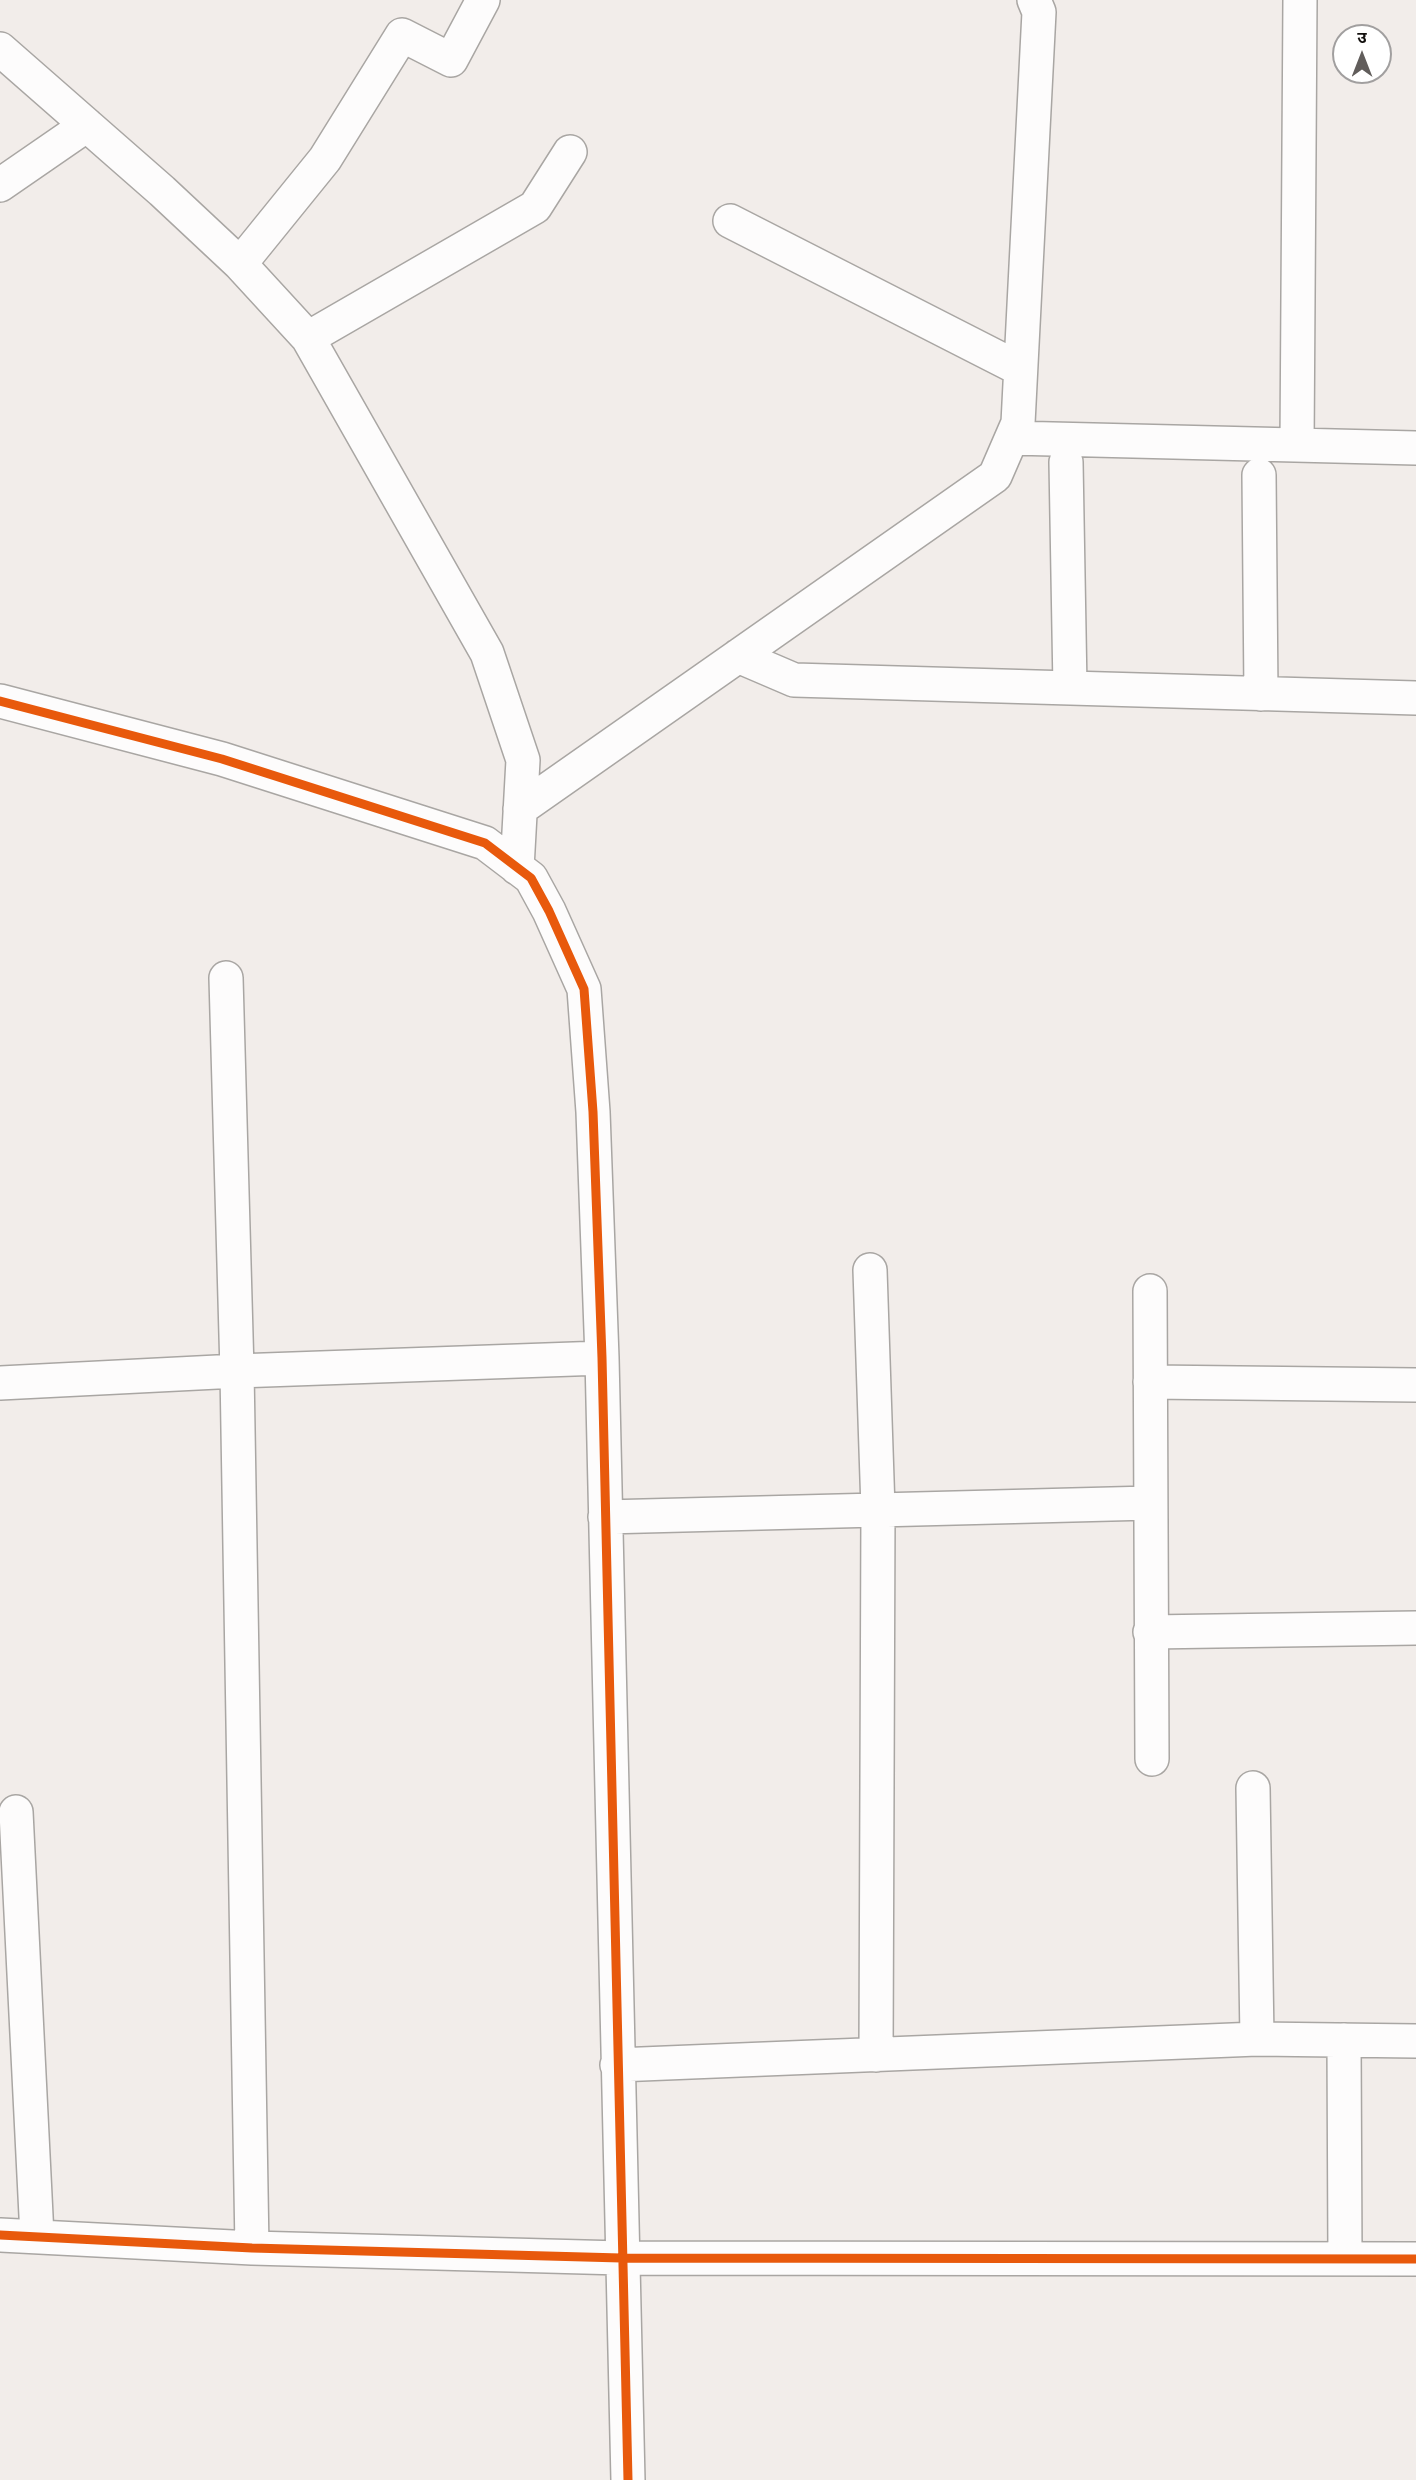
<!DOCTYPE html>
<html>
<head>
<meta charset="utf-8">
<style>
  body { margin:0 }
  #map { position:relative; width:1416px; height:2480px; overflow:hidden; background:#f2edea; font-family:"Fira Sans Condensed","Noto Sans Devanagari",sans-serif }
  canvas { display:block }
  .north { position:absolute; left:1332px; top:24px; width:60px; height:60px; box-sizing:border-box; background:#fff; border:2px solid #a19f9f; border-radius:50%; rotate:0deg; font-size:16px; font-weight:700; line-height:24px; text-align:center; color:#13100e }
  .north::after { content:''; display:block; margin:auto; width:21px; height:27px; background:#615d5b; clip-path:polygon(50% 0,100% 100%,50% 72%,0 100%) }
</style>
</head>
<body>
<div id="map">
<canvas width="1416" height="2480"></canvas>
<div class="north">उ</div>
</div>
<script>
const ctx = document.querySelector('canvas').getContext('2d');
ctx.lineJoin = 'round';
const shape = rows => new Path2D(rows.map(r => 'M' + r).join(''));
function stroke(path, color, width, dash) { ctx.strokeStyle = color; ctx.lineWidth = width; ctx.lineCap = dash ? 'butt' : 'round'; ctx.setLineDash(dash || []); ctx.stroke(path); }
const minor = shape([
  [0,49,162,191,240,264,308,338,487,653,523,760,517,868],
  [0,185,87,125],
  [730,221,1020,369],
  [240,264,325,159,402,35,451,60,483,0],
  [308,338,535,207,570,152],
  [1012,438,1416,448],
  [1297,445,1300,0],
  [1066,462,1070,688],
  [1259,475,1261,694],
  [738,656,794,680,1416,698],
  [0,701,222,759,485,843,531,878,549,911,584,989,593,1112,602,1358,628,2480],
  [520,809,995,476,1018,423,1039,12,1034,0],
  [226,978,237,1371,252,2248],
  [870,1270,878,1509,876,2055],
  [1150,1291,1152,1759],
  [1150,1382,1416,1385],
  [0,1383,237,1371,602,1358],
  [605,1517,1150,1503],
  [1150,1632,1416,1628],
  [1253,1788,1257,2039],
  [16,1812,37,2236],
  [1344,2040,1345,2259],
  [617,2065,1257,2039,1416,2041],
  [0,2235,252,2248,621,2258,1416,2259]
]);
stroke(minor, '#a9a6a3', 36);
stroke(minor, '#fdfcfc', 33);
stroke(shape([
  [0,701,222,759,485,843,531,878,549,911,584,989,593,1112,602,1358,628,2480],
  [0,2235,252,2248,621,2258,1416,2259]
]), '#e8590c', 9);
</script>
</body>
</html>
